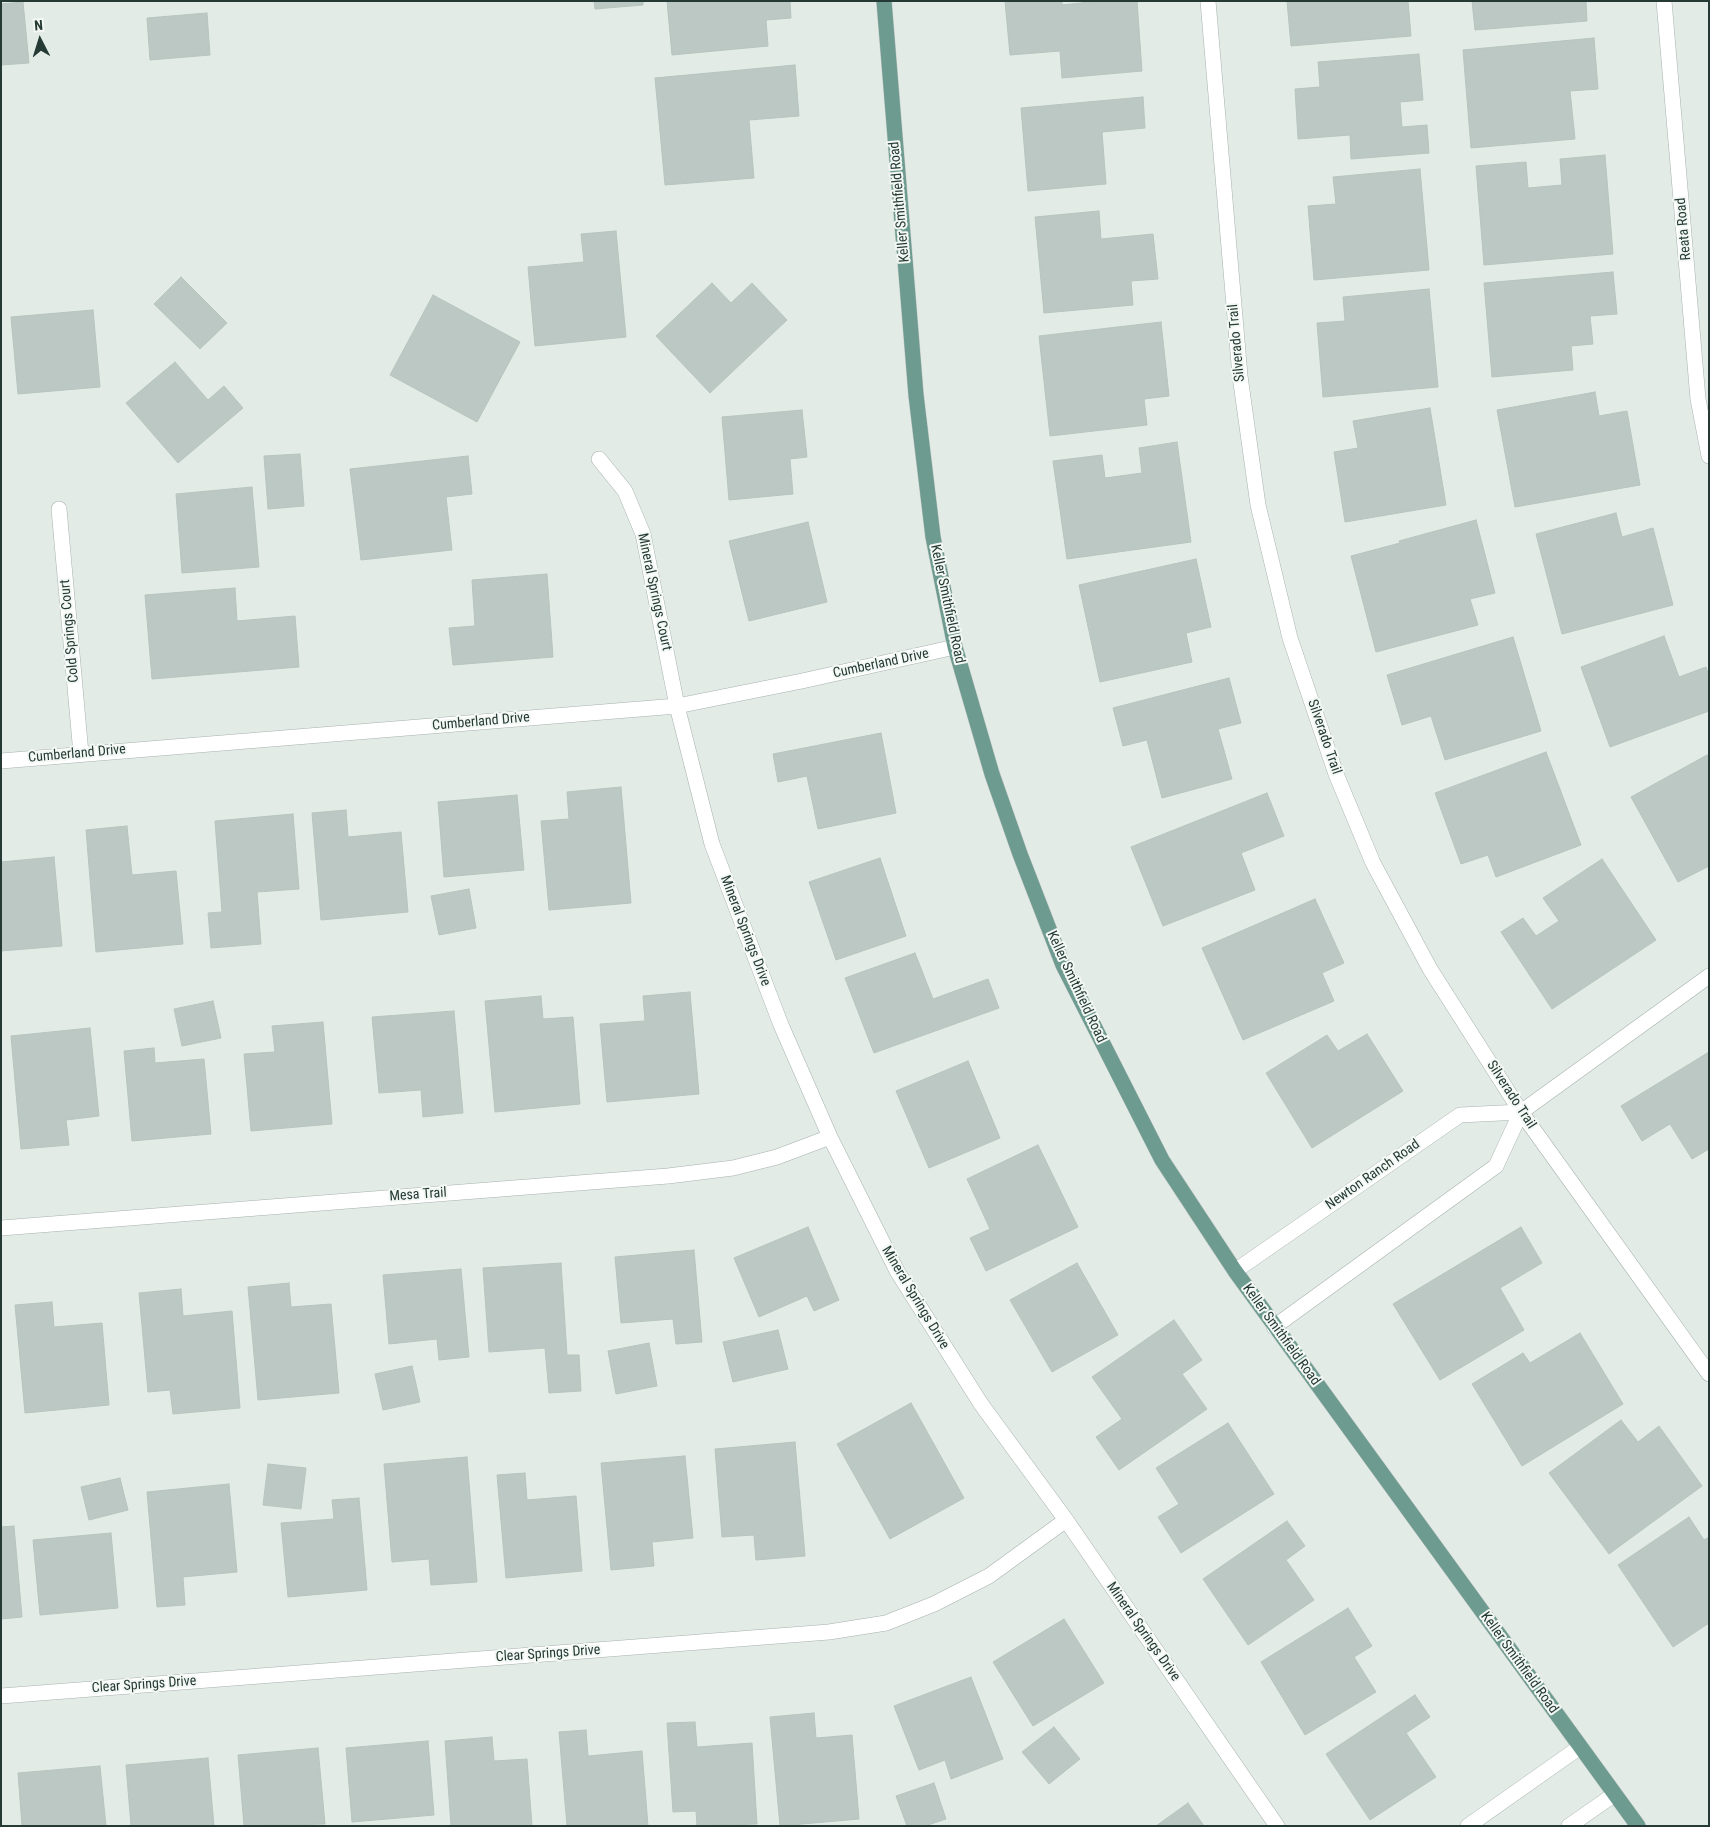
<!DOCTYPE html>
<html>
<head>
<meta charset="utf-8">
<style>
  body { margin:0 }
  #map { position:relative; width:1710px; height:1827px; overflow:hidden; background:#e3ebe7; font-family:"Roboto Condensed",sans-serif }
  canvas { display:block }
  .frame { position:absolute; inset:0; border:2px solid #253a34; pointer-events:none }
  .north { position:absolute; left:15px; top:15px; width:50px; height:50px; -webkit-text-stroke:4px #f3f8f5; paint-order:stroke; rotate:355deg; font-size:14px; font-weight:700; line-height:20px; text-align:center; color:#253a34 }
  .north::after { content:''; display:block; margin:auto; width:18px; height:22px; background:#253a34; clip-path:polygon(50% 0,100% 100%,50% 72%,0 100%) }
</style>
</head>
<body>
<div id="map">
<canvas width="1710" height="1827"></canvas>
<div class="frame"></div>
<div class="north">N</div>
</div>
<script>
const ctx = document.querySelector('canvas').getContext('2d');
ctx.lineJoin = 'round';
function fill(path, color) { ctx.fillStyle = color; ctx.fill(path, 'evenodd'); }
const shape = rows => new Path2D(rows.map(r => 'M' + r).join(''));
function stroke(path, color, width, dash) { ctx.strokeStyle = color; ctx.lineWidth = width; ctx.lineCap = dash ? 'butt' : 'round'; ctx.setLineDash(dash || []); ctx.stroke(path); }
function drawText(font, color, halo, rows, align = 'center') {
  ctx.font = font + ' "Roboto Condensed",sans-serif'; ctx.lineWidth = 4; ctx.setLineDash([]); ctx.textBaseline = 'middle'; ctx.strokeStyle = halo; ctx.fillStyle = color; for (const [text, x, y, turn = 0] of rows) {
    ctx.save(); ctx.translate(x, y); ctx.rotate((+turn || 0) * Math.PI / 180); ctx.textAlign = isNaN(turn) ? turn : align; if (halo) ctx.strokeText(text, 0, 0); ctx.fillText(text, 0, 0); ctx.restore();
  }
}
const building = shape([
  [594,1,643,1,643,5,595,9,594,1],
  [667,1,790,1,791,18,766,20,768,46,672,55,667,1],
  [1005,1,1062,1,1062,5,1099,1,1137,1,1142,71,1062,78,1060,51,1010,55,1005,1],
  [1287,1,1408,1,1411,36,1291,46,1287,1],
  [1472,1,1586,1,1587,21,1475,30,1472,1],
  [23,2,29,63,1,65,1,4,23,2],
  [207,13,210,55,150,60,147,18,207,13],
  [1594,38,1598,89,1570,91,1575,139,1471,148,1463,50,1594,38],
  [1419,54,1423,100,1400,102,1402,127,1427,125,1429,153,1351,159,1350,135,1298,139,1295,89,1320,87,1318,62,1419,54],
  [795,65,799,116,749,120,754,178,665,185,655,78,795,65],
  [1143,97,1145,128,1102,132,1106,184,1028,191,1021,108,1143,97],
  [1605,155,1613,254,1484,265,1476,166,1526,162,1528,188,1562,185,1560,159,1605,155],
  [1420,169,1429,270,1314,280,1308,206,1336,204,1333,177,1420,169],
  [1099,211,1101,239,1153,234,1158,279,1131,281,1133,305,1044,313,1035,217,1099,211],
  [616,231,626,337,535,346,528,267,584,262,581,234,616,231],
  [1613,272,1617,314,1590,316,1593,344,1571,346,1573,370,1492,377,1484,283,1613,272],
  [181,277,227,323,200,349,154,304,181,277],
  [712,283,731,303,752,283,787,320,710,393,656,336,712,283],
  [1429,289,1438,387,1323,397,1317,323,1345,321,1343,297,1429,289],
  [433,295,520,342,477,422,390,375,433,295],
  [93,310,100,387,18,394,11,317,93,310],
  [1161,322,1169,396,1144,399,1147,425,1050,436,1039,336,1161,322],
  [175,362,208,400,224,386,243,408,178,463,126,403,175,362],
  [1595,392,1599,416,1627,411,1640,485,1515,507,1497,410,1595,392],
  [1430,408,1446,505,1345,522,1334,452,1358,448,1353,421,1430,408],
  [802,410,807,457,790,459,793,494,729,500,722,417,802,410],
  [1177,442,1191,542,1067,559,1053,461,1102,455,1105,478,1142,473,1139,448,1177,442],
  [300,454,304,506,268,509,264,456,300,454],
  [468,456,472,494,446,497,452,550,361,560,350,469,468,456],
  [252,487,259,567,182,573,176,494,252,487],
  [1616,513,1622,537,1653,528,1673,605,1562,634,1536,534,1616,513],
  [1476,520,1495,593,1470,599,1478,625,1376,652,1351,556,1400,543,1399,541,1476,520],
  [808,522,827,602,749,621,729,541,808,522],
  [1196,559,1211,627,1186,633,1192,662,1100,682,1079,585,1196,559],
  [547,574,553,657,453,665,449,628,475,626,472,580,547,574],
  [235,588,237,621,295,616,299,667,152,679,145,595,235,588],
  [1664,636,1679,677,1706,667,1709,676,1709,711,1610,747,1581,667,1664,636],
  [1513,637,1541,731,1445,760,1431,716,1402,725,1387,675,1513,637],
  [1229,678,1241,723,1218,729,1232,779,1162,798,1147,740,1123,746,1113,708,1229,678],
  [881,733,896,813,818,829,807,776,778,782,773,754,881,733],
  [1546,752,1581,845,1496,877,1488,855,1461,864,1435,793,1546,752],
  [1707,755,1709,759,1709,866,1678,882,1631,797,1707,755],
  [621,787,631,903,549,910,541,821,569,819,567,792,621,787],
  [1267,793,1284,836,1241,853,1255,890,1163,926,1131,847,1267,793],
  [517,795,524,870,444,877,438,802,517,795],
  [346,810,348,837,401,832,408,912,321,920,312,813,346,810],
  [293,814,299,889,257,892,261,944,211,948,208,913,222,912,215,821,293,814],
  [127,826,132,875,176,871,183,944,96,952,86,830,127,826],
  [54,857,62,946,1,951,1,862,54,857],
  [880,858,906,936,836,960,809,882,880,858],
  [1602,859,1656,940,1552,1009,1501,932,1523,918,1536,936,1559,921,1543,898,1602,859],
  [469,889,476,928,439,935,431,896,469,889],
  [1315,899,1344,963,1322,973,1334,1001,1243,1040,1202,948,1315,899],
  [915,953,933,999,988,979,999,1008,874,1053,845,978,915,953],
  [690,992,699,1094,607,1102,600,1024,645,1021,643,996,690,992],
  [541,996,543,1019,573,1017,580,1104,495,1112,485,1001,541,996],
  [213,1001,221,1038,182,1046,174,1009,213,1001],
  [454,1011,463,1113,423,1117,421,1090,379,1093,372,1017,454,1011],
  [323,1022,332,1124,251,1131,244,1054,275,1052,272,1026,323,1022],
  [90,1028,99,1116,66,1120,69,1145,21,1149,11,1036,90,1028],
  [1367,1034,1403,1091,1312,1148,1266,1073,1327,1035,1338,1051,1367,1034],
  [154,1048,155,1063,204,1059,211,1134,132,1141,124,1051,154,1048],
  [1709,1052,1709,1149,1692,1159,1670,1124,1642,1141,1621,1106,1709,1052],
  [968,1061,1000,1138,929,1168,896,1091,968,1061],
  [1038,1145,1078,1227,986,1271,970,1238,990,1229,967,1179,1038,1145],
  [808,1227,839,1300,814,1311,807,1296,759,1317,734,1258,808,1227],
  [1521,1227,1542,1263,1500,1288,1524,1330,1440,1380,1393,1304,1521,1227],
  [694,1250,702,1342,676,1344,673,1319,621,1323,615,1257,694,1250],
  [561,1263,567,1355,579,1355,581,1391,549,1393,545,1348,489,1352,483,1268,561,1263],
  [1077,1263,1118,1335,1052,1372,1010,1300,1077,1263],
  [461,1269,469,1357,439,1360,437,1339,389,1344,383,1275,461,1269],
  [289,1283,291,1307,331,1304,339,1393,258,1400,248,1287,289,1283],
  [181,1289,183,1316,232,1311,240,1408,173,1414,170,1390,148,1392,139,1293,181,1289],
  [52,1302,54,1327,102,1323,109,1405,25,1413,15,1305,52,1302],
  [1174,1320,1202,1360,1182,1374,1207,1409,1119,1470,1096,1437,1122,1419,1092,1377,1174,1320],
  [778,1330,788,1369,733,1382,723,1342,778,1330],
  [1580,1333,1623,1404,1522,1466,1472,1384,1523,1353,1530,1363,1580,1333],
  [649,1343,657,1386,616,1394,608,1351,649,1343],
  [412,1366,420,1402,383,1410,375,1374,412,1366],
  [911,1403,964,1498,890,1539,837,1444,911,1403],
  [1621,1420,1638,1442,1659,1426,1702,1486,1609,1554,1549,1473,1621,1420],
  [1228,1423,1274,1494,1181,1553,1158,1517,1179,1504,1156,1468,1228,1423],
  [795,1442,805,1556,756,1560,754,1535,722,1537,715,1449,795,1442],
  [685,1456,693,1538,652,1542,654,1566,611,1570,601,1463,685,1456],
  [467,1457,477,1582,431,1585,429,1559,392,1562,384,1464,467,1457],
  [268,1464,306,1468,301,1509,263,1505,268,1464],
  [525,1473,527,1500,576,1496,582,1571,506,1578,497,1475,525,1473],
  [120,1478,128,1510,89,1520,81,1487,120,1478],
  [229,1484,237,1572,183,1577,185,1605,157,1607,147,1492,229,1484],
  [359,1498,367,1590,288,1597,281,1523,334,1519,332,1500,359,1498],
  [1689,1517,1704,1540,1709,1537,1709,1623,1673,1647,1618,1565,1689,1517],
  [1287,1521,1305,1546,1286,1560,1314,1600,1248,1645,1203,1579,1287,1521],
  [14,1526,22,1617,1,1619,1,1527,14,1526],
  [111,1533,118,1608,40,1615,33,1540,111,1533],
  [1348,1608,1372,1646,1354,1657,1376,1692,1305,1735,1261,1662,1348,1608],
  [1064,1619,1104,1683,1033,1726,993,1662,1064,1619],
  [971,1677,1003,1759,951,1779,945,1760,919,1770,894,1706,971,1677],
  [1415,1695,1430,1717,1406,1733,1436,1777,1370,1820,1326,1754,1415,1695],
  [814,1713,816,1738,852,1735,859,1819,780,1826,770,1717,814,1713],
  [695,1722,697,1747,752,1743,757,1824,697,1826,696,1811,673,1812,667,1723,695,1722],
  [1054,1727,1080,1759,1049,1784,1022,1752,1054,1727],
  [586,1730,588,1756,642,1751,648,1826,567,1826,559,1732,586,1730],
  [492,1737,494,1761,527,1759,532,1826,451,1826,445,1741,492,1737],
  [428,1741,434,1815,352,1822,346,1748,428,1741],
  [318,1748,325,1824,244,1826,238,1755,318,1748],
  [208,1758,214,1826,131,1826,126,1765,208,1758],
  [100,1766,106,1826,22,1826,18,1773,100,1766],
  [934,1783,946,1819,925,1826,907,1826,896,1796,934,1783],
  [1188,1803,1204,1826,1156,1826,1188,1803]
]);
fill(building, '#bbc8c3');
stroke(building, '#b6c4be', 1);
const minor = shape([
  [1208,1,1240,376,1258,505,1290,638,1336,774,1373,863,1430,969,1521,1112,1709,1374],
  [1664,1,1698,399,1709,456],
  [599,459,625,491,643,534,677,706,712,844,781,1025,830,1137,897,1271,981,1404,1066,1520,1277,1826],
  [59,509,81,754],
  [1,761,677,706,802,681,955,647],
  [1,1228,668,1176,733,1168,777,1157,830,1137],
  [1235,1271,1460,1115,1521,1112],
  [1274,1327,1496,1166,1521,1112,1709,976],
  [1,1696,829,1632,886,1623,934,1604,989,1576,1066,1520],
  [1468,1826,1580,1747],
  [1569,1826,1615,1794]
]);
const major = shape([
  [884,1,916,395,933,537,955,647,992,774,1020,854,1063,965,1162,1160,1235,1271,1638,1826]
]);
stroke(minor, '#a6b2ae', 16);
stroke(major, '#c2c8c6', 16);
stroke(minor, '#fff', 15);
stroke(major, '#6d9b8f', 15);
drawText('14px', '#253a34', '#f3f8f5', [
  ["Keller Smithfield Road",900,202,-95],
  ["Reata Road",1684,229,-95],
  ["Silverado Trail",1237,343,-95],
  ["Mineral Springs Court",654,592,78],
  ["Keller Smithfield Road",947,604,78],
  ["Cold Springs Court",70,631,-95],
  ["Cumberland Drive",881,664,-12],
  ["Cumberland Drive",481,722,-5],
  ["Silverado Trail",1324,737,71],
  ["Cumberland Drive",77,754,-5],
  ["Mineral Springs Drive",745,931,69],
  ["Keller Smithfield Road",1076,987,65],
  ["Silverado Trail",1511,1095,57],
  ["Newton Ranch Road",1373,1175,-35],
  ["Mesa Trail",418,1195,-4],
  ["Mineral Springs Drive",915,1298,59],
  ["Keller Smithfield Road",1281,1335,54],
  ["Mineral Springs Drive",1143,1632,55],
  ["Clear Springs Drive",548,1654,-4],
  ["Keller Smithfield Road",1519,1663,54],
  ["Clear Springs Drive",144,1685,-4]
]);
</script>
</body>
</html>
